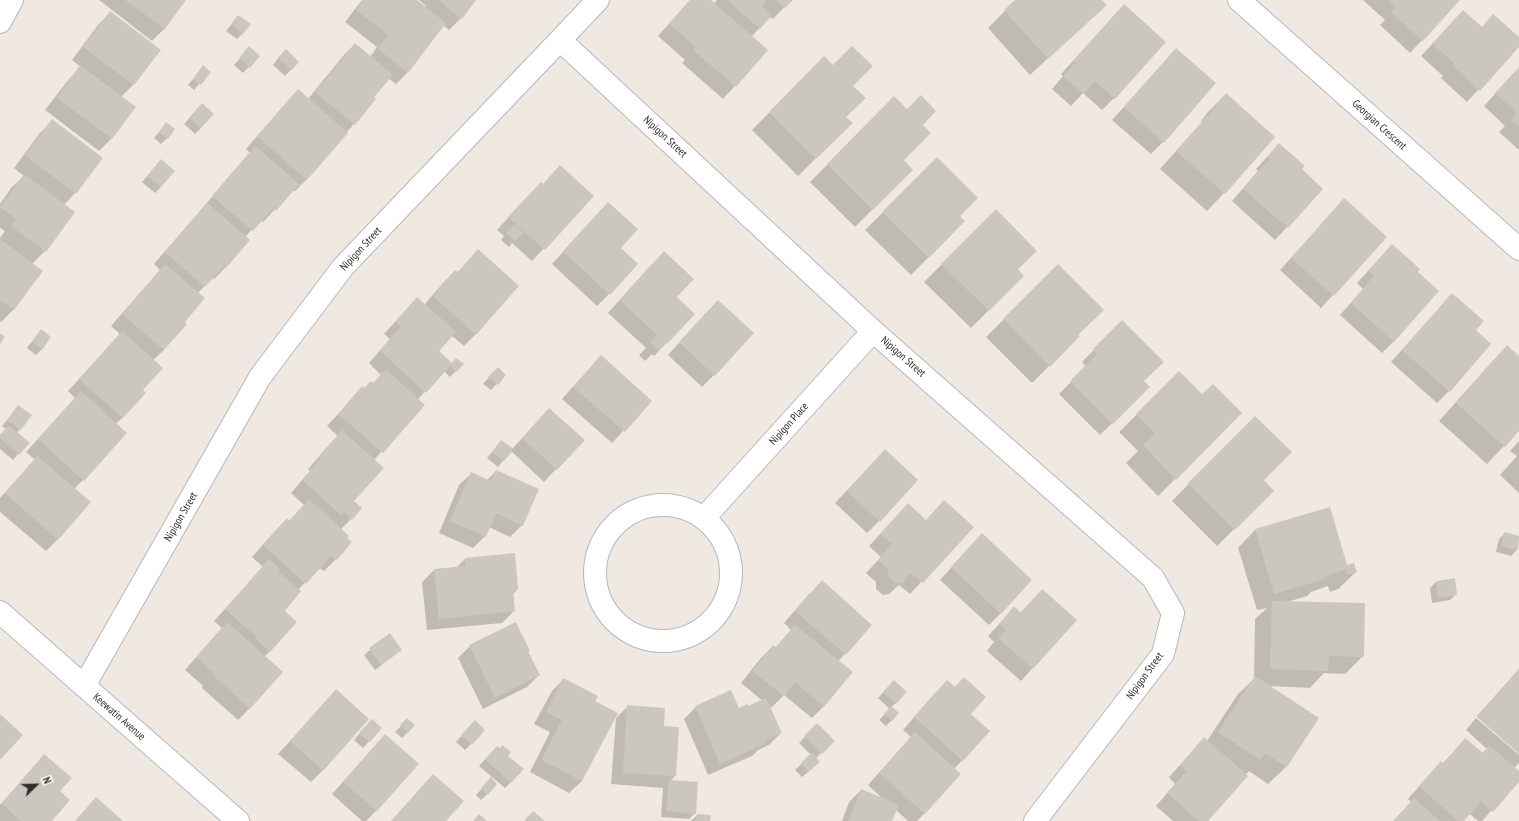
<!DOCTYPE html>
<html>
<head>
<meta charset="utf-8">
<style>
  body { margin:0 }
  #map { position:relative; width:1519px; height:821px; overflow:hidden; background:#efe9e1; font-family:"PT Sans Narrow",sans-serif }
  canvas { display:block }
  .north { position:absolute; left:16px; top:765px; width:40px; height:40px; -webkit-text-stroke:3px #fff; paint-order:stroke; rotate:67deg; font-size:11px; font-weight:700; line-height:16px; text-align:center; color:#2e2e2e }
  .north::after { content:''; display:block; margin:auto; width:14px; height:18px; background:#2e2e2e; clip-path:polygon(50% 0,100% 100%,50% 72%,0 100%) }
</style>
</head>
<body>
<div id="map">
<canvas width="1519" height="821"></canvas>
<div class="north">N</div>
</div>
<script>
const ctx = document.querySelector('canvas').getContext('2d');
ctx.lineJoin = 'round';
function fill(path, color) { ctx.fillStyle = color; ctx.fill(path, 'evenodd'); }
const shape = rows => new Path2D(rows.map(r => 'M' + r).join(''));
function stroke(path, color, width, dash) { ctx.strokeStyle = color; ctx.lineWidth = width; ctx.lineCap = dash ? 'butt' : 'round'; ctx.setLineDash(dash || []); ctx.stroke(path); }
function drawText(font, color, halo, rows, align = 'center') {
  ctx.font = font + ' "PT Sans Narrow",sans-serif'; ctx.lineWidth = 3.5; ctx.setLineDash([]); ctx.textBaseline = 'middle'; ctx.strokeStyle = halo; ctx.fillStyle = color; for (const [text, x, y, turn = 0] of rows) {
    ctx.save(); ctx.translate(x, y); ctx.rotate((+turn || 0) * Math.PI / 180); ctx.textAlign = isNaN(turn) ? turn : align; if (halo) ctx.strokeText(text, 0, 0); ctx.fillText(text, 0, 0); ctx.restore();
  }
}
fill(shape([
  [99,0,185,0,164,29,152,41],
  [362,0,415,0,425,7,426,6,419,0,475,0,461,18,449,30,443,25,408,72,396,84,388,78,373,97,375,99,307,179,295,191,293,190,263,222,261,220,245,237,226,267,214,279,212,278,198,293,164,350,153,360,141,390,123,417,116,424,83,480,74,489,58,539,46,551,0,512,0,498,35,460,26,452,75,398,68,391,120,334,111,326,160,270,154,264,250,153,246,149,286,103,308,99,343,56,355,44,370,57,377,47,345,22],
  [690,0,709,0,713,4,717,0,791,0,773,19,770,17,751,37,767,50,723,99,682,63,685,60,658,36],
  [1016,0,1101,0,1105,5,1030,75,988,28],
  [1363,0,1459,0,1410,53,1380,25,1385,20],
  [1124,5,1114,98,1102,110,1083,93,1071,106,1052,89,1063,76,1061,74],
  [1463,11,1481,28,1519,38,1519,46,1467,102,1441,78,1443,76,1421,56],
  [110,13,133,85,121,97,135,107,111,139,99,151,45,110,69,79,81,67,72,60,98,25],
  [238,16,243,33,237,39,226,31],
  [1176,49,1163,142,1151,154,1112,120],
  [244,54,259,56,243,73,234,65],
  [280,56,298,62,285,76,273,65],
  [824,57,852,86,845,117,851,123,798,176,752,130],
  [203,67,209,72,194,90,188,85],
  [1519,68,1519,150,1499,132,1505,126,1484,106],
  [1226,94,1274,137,1224,193,1207,211,1160,169,1202,122,1201,121,1208,112],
  [894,98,921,125,902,160,912,170,855,227,810,182],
  [196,111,201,128,195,134,184,124],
  [52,121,102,158,75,193,64,205,45,251,32,264,41,272,13,310,1,322,0,321,0,238,5,231,0,228,0,204,12,187,24,176,14,168,40,133],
  [166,124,167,138,161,144,154,138],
  [1279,144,1300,170,1322,189,1275,240,1232,201,1258,171,1256,169],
  [937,159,959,216,964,221,911,275,865,230],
  [156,166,161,187,155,193,142,182],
  [542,185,593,196,532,261,512,243,509,247,501,240,504,236,497,230,529,195],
  [1344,200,1385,237,1321,308,1280,270],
  [608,203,620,248,609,294,597,306,552,264],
  [996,210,1017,269,1023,276,971,328,924,282],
  [1392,245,1417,272,1394,341,1382,353,1340,315,1363,289,1357,283],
  [466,263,476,334,464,346,452,336,438,352,452,364,462,365,450,377,444,371,418,399,424,405,374,460,352,502,351,519,341,529,336,559,324,571,319,568,298,590,283,611,270,651,264,657,250,708,238,720,202,688,203,686,185,670,222,628,214,621,263,567,252,557,275,531,287,519,289,521,304,505,291,493,310,471,308,469,338,436,327,426,362,388,364,389,373,384,381,375,369,363,390,339,384,334,417,298,424,305,443,283,455,271,457,273],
  [652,264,675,297,693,314,654,356,652,354,645,361,639,355,646,348,608,313],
  [1058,266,1077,335,1079,336,1032,383,986,337],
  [1452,294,1475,330,1449,391,1437,403,1391,362],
  [706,313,714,375,702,387,668,355],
  [1122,322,1143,381,1149,387,1100,435,1059,394,1086,367,1082,362],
  [41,330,42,349,36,355,27,348],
  [1507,346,1519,357,1519,430,1487,464,1439,421,1490,364],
  [589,369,651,401,612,443,562,399],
  [1179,373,1202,396,1241,413,1158,496,1126,463,1138,451,1119,432],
  [492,374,505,375,491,390,483,384],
  [18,407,20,429,17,433,18,454,13,460,0,449,0,436,6,429,2,426],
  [1255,417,1262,480,1273,491,1217,546,1172,501],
  [538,421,583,440,544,482,511,451,498,467,487,458,501,441,512,449],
  [1519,441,1519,493,1500,475,1517,456,1510,451],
  [885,450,879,521,867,533,835,503],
  [496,471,522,525,510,537,489,527,485,536,473,548,439,533,459,485,472,473,487,480],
  [1329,508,1347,566,1356,572,1338,589,1330,592,1328,586,1311,592,1307,596,1287,602,1363,656,1345,674,1324,673,1310,688,1270,686,1318,719,1286,767,1268,784,1249,771,1207,821,1173,821,1156,806,1175,784,1169,777,1204,739,1207,741,1238,694,1254,679,1255,619,1267,608,1257,610,1238,548,1255,530],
  [896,517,972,527,910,594,899,585,889,594,883,595,876,589,876,582,866,573,881,557,869,546],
  [1505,533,1519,537,1517,550,1511,556,1496,552,1499,539],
  [970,547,1001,613,989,625,940,580],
  [465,559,517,590,513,594,514,611,502,623,427,630,422,582,434,570,457,567],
  [1436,582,1456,594,1450,600,1432,603,1430,588],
  [1042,590,1075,620,1021,681,987,651,994,642,988,636,1014,608,1020,613],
  [810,593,845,654,838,661,824,706,812,718,784,695,771,708,768,705,781,733,769,745,758,750,752,756,708,775,684,719,696,707,738,709,748,707,763,701,741,683,761,658,773,646,775,648,791,630,784,623],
  [390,634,401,650,375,670,364,655],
  [470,646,529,650,528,652,539,675,527,687,483,709,458,658],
  [1519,669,1519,753,1477,716],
  [564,679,594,702,616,713,582,781,569,793,530,772,550,732,534,724,552,691],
  [888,687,896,703,891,707,892,720,886,726,879,720,890,709,878,698],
  [954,688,970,714,989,731,954,769,925,813,917,821,908,821,896,810,891,821,842,821,849,802,861,790,883,799,868,785,911,737,903,730,935,693],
  [336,691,323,770,311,782,278,754],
  [628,706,663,727,675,776,670,781,695,813,689,819,661,817,663,788,611,784,616,718],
  [1476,718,1519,755,1519,763,1514,768,1519,772,1519,780,1482,821,1478,821,1469,813,1462,821,1393,821,1411,802,1408,799,1429,775,1442,764,1466,739,1482,754,1487,749,1466,730],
  [407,720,408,732,402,738,395,732],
  [817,725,833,741,816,758,813,768,802,777,795,770,811,755,799,743],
  [366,726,381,728,363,748,354,740],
  [469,728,471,744,465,750,456,742],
  [373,748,417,764,376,811,366,821,362,821,332,794],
  [491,753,507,756,511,782,505,788,479,766],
  [44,755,59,791,51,821,0,821,0,805],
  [485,785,487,794,481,800,476,795],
  [697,815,709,821,691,821]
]), '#0003');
fill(shape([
  [125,0,186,0,165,29],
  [363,0,417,0,446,23,408,73,378,49,388,35,356,10],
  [438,0,476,0,462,19],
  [690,0,711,0,768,50,736,87,693,50,696,47,669,24],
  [727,0,767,0,762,6,772,15,760,29],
  [776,0,793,0,785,8],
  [1015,0,1102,0,1107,5,1048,59,1004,10],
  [1388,0,1460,0,1423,41,1391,13,1396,7],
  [1124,4,1166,42,1115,99,1095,81,1084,94,1063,76,1075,63,1073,61],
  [1463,10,1482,27,1493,14,1519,37,1519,47,1480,91,1452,65,1454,63,1432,44],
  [110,11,161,50,134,85,83,47],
  [238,15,251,24,243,34,231,24],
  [355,43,393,75,374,97,376,99,355,125,315,92],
  [249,46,260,56,250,68,239,58],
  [852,46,873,66,853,86,866,98,846,117,853,123,816,159,769,112,824,56,833,65],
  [1176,48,1216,83,1164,143,1124,107],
  [286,49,299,62,292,70,278,58],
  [80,65,136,107,112,139,57,98],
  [203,65,211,72,201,85,193,79],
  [1519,67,1519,127,1511,120,1517,113,1495,93],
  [298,89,348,133,307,180,257,136],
  [1226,93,1275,137,1225,194,1176,151,1218,104,1217,103],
  [921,95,936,111,923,125,931,133,904,160,913,170,873,210,827,164,894,96,907,109],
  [202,103,214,114,201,128,189,118],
  [52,119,103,158,76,194,25,155],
  [166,122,175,129,168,139,159,132],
  [1279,143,1305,166,1302,169,1323,189,1288,228,1243,189,1270,159,1267,157],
  [255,146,299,184,276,211,273,208,253,231,212,196],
  [937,157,978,198,960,216,965,221,929,258,882,212],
  [161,159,175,171,161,187,147,176],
  [560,165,594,196,545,250,508,217,541,182,543,184],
  [24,174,75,212,46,252,11,226,16,219,0,207],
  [1344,198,1387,237,1334,296,1291,258],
  [608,202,638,229,621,248,638,264,610,295,563,251],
  [207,203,250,240,226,268,224,266,205,287,165,252],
  [996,209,1037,251,1018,269,1024,276,989,311,941,264],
  [515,224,524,233,515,241,506,233],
  [0,239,43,271,14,310,0,300],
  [1392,244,1420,269,1418,272,1439,291,1394,342,1351,303,1374,276,1368,271],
  [478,249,519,286,476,335,433,296,455,270,458,272],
  [664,251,694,279,677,297,695,314,667,344,665,342,658,350,650,342,657,335,620,300],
  [165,264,205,298,185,322,187,324,164,350,122,314],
  [1058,264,1104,310,1078,335,1080,336,1050,367,1003,319],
  [1452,293,1484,321,1476,330,1491,344,1450,392,1402,350],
  [417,297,456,332,439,351,452,363,456,358,464,364,457,372,450,366,426,393,380,351,401,327,395,322],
  [718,300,754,333,715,376,679,342],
  [1122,320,1164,362,1144,381,1150,387,1113,424,1070,381,1097,354,1093,349],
  [41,329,51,337,42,350,32,341],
  [122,331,163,368,143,390,146,393,123,418,79,379],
  [0,333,5,337,0,344],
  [1507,345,1519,356,1519,431,1505,447,1456,403],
  [601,355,652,401,625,432,573,387],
  [498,367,506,375,498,385,488,377],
  [386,369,425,405,383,453,338,414,362,386,364,388,371,381,373,383],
  [1179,371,1202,394,1213,384,1242,413,1176,480,1143,445,1155,433,1136,414],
  [81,391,127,433,84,481,38,439],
  [18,405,32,415,21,430,7,420],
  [549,408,585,440,557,470,522,438],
  [1255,416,1292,452,1264,480,1274,491,1235,530,1188,483],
  [9,425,30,443,19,455,0,438,0,435],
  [342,430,384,468,354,501,362,508,352,520,344,512,341,515,302,480,321,458,319,456],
  [501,440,514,449,504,461,492,452],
  [885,449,918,480,880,522,847,491],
  [37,456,91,502,58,540,5,493],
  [496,470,539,489,523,526,496,513,486,537,450,521,471,472,491,481],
  [309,499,349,536,347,538,352,542,337,560,331,556,306,584,263,545,287,518,289,521],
  [944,500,974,527,923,583,911,573,902,583,895,583,888,576,888,569,878,560,892,544,880,534,908,503,926,520],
  [1330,507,1347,565,1354,563,1357,572,1347,575,1346,569,1325,576,1325,579,1274,594,1255,529],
  [1504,532,1519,536,1518,550,1501,546],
  [982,533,1032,580,1001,614,951,567],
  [515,553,518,590,513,591,515,611,439,619,434,569,466,566,465,558],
  [269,559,280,569,278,571,301,591,285,611,297,622,270,652,255,638,257,637,225,609],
  [1455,578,1457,595,1438,598,1436,581],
  [822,580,872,625,846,655,795,611],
  [1042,589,1077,620,1033,669,998,638,1006,630,999,624,1014,606,1021,613],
  [1272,601,1365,603,1364,657,1329,656,1328,671,1270,669],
  [227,622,283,672,250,709,213,675,214,673,196,657],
  [516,622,530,651,528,651,540,675,495,698,469,645],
  [795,625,853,672,824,707,795,682,784,696,752,671,773,645,776,647],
  [390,633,402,650,381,665,369,648],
  [1519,669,1519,754,1477,717],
  [1255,676,1319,718,1287,767,1265,753,1260,760,1218,732],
  [964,677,986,697,971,714,990,731,963,761,914,717,947,680,955,687],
  [563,678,598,696,595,701,618,713,582,781,541,760,562,720,546,712],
  [894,680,907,692,896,704,883,692],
  [336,689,369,719,323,771,290,741],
  [731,690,739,708,748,704,748,706,766,698,782,733,764,741,765,744,720,764,695,706],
  [627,705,665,708,664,726,679,727,676,776,623,773],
  [891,706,899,713,892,721,884,714],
  [0,714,23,735,0,760],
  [407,718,415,725,408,733,400,725],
  [372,719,382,728,370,742,359,733],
  [475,720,485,730,472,745,461,735],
  [817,723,835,741,822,754,804,736],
  [915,732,961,774,925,814,879,773],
  [385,734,419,764,377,811,343,782],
  [1204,737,1248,776,1208,821,1199,821,1167,793,1187,771,1180,765],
  [1465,738,1483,753,1489,745,1519,771,1519,782,1493,812,1481,801,1464,821,1458,821,1419,786,1441,761,1443,764],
  [502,745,511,752,508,756,524,769,511,783,485,759,497,746,500,748],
  [812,752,820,762,808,772,801,763],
  [44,754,72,778,60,791,70,800,52,821,21,821,2,804],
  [433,774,464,801,446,821,391,821],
  [491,777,497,784,488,795,481,788],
  [669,780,698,782,696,814,666,811],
  [861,789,899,805,892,821,848,821],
  [96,797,123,821,75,821],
  [1414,798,1440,821,1394,821],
  [533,811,545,821,524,821],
  [479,814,487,821,473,821],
  [697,814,711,815,710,821,696,821]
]), '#cbc7bf');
const street = shape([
  [1239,0,1519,249],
  [0,22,12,0],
  [560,40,598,0],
  '595 573a68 68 0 1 1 136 0a68 68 0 1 1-136 0Z',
  [704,518,873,331],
  [0,612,238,821],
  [84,686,260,377,343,267,560,40,873,331,1153,578,1173,613,1163,654,1035,821]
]);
stroke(street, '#b4b7c1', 24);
stroke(street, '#fff', 22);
drawText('11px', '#2e2e2e', '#fff', [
  ["Georgian Crescent",1379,125,42],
  ["Nipigon Street",665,137,43],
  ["Nipigon Street",361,249,-47],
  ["Nipigon Street",903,357,41],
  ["Nipigon Place",789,424,-48],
  ["Nipigon Street",181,517,-60],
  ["Nipigon Street",1145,676,-54],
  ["Keewatin Avenue",119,717,41]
]);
</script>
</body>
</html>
